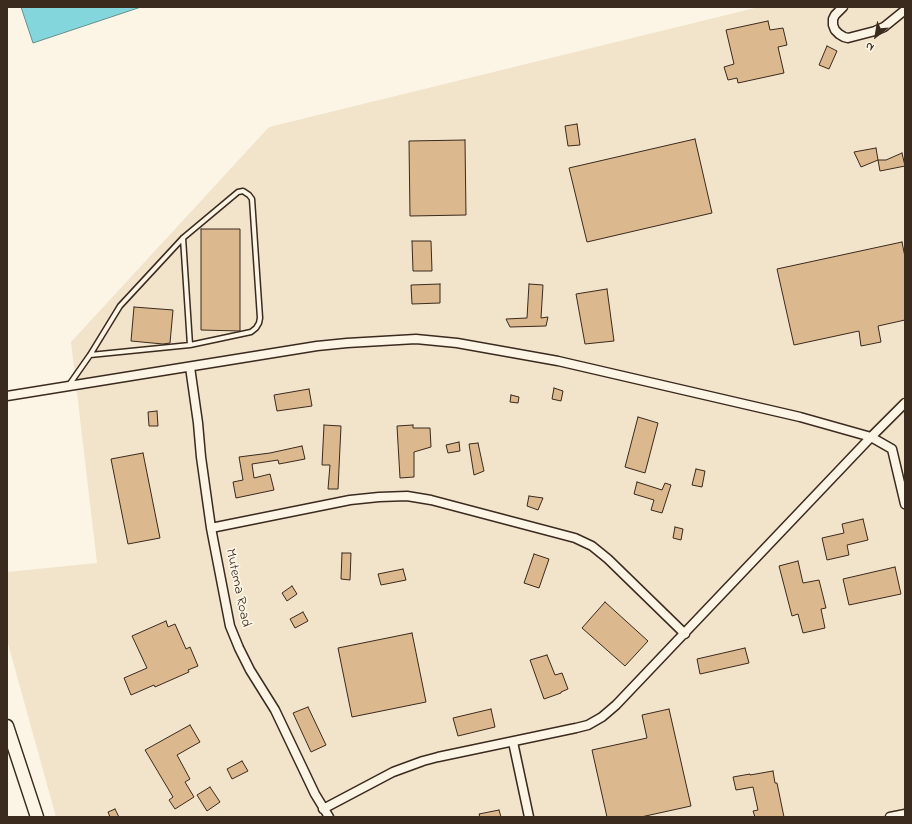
<!DOCTYPE html>
<html>
<head>
<meta charset="utf-8">
<style>
  body { margin:0 }
  #map { position:relative; width:912px; height:824px; overflow:hidden; background:#fcf5e5; font-family:"Indie Flower",sans-serif }
  canvas { display:block }
  .frame { position:absolute; inset:0; border:8px solid #3b2a1e; pointer-events:none }
  .north { position:absolute; left:856px; top:16px; width:40px; height:40px; -webkit-text-stroke:3px #fcf5e5; paint-order:stroke; rotate:211deg; font-size:11px; font-weight:700; line-height:16px; text-align:center; color:#3b2a1e }
  .north::after { content:''; display:block; margin:auto; width:14px; height:18px; background:#3b2a1e; clip-path:polygon(50% 0,100% 100%,50% 72%,0 100%) }
</style>
</head>
<body>
<div id="map">
<canvas width="912" height="824"></canvas>
<div class="frame"></div>
<div class="north">N</div>
</div>
<script>
const ctx = document.querySelector('canvas').getContext('2d');
ctx.lineJoin = 'round';
function fill(path, color) { ctx.fillStyle = color; ctx.fill(path, 'evenodd'); }
const shape = rows => new Path2D(rows.map(r => 'M' + r).join(''));
function stroke(path, color, width, dash) { ctx.strokeStyle = color; ctx.lineWidth = width; ctx.lineCap = dash ? 'butt' : 'round'; ctx.setLineDash(dash || []); ctx.stroke(path); }
function drawText(font, color, halo, rows, align = 'center') {
  ctx.font = font + ' "Indie Flower",sans-serif'; ctx.lineWidth = 3.5; ctx.setLineDash([]); ctx.textBaseline = 'middle'; ctx.strokeStyle = halo; ctx.fillStyle = color; for (const [text, x, y, turn = 0] of rows) {
    ctx.save(); ctx.translate(x, y); ctx.rotate((+turn || 0) * Math.PI / 180); ctx.textAlign = isNaN(turn) ? turn : align; if (halo) ctx.strokeText(text, 0, 0); ctx.fillText(text, 0, 0); ctx.restore();
  }
}
fill(shape([
  [759,7,905,7,905,817,56,817,7,640,7,572,97,563,71,342,269,127]
]), '#f2e3cb');
const water = shape([
  [21,7,141,7,33,43,21,7]
]);
fill(water, '#84d6dd');
stroke(water, '#679191', 1);
const building = shape([
  [768,21,770,30,783,28,787,45,778,47,784,73,738,83,737,78,728,80,724,67,734,64,726,30,768,21],
  [827,46,837,51,829,69,819,65,827,46],
  [577,124,580,145,568,146,565,126,577,124],
  [695,139,712,213,587,242,569,168,695,139],
  [465,140,466,215,410,216,409,141,465,140],
  [876,148,878,160,861,167,854,152,876,148],
  [902,153,905,166,880,171,878,160,886,160,902,153],
  [201,229,240,229,240,331,201,330,201,229],
  [412,241,431,241,432,271,413,271,412,241],
  [902,242,905,257,905,320,878,326,881,342,861,346,859,331,794,345,777,269,902,242],
  [440,284,440,303,412,304,411,285,440,284],
  [529,284,543,285,541,318,548,317,546,326,510,327,506,319,527,318,529,284],
  [607,289,614,341,585,344,576,294,607,289],
  [134,307,173,310,170,343,163,344,131,341,134,307],
  [554,388,563,391,561,401,552,399,554,388],
  [309,389,312,406,277,411,274,395,309,389],
  [511,395,519,397,518,403,510,402,511,395],
  [157,411,158,426,149,426,148,412,157,411],
  [638,417,658,423,645,473,625,467,638,417],
  [324,425,341,426,338,489,328,489,330,465,322,465,324,425],
  [413,425,413,428,430,428,431,447,414,452,414,477,400,478,397,426,413,425],
  [459,442,460,451,448,453,446,445,459,442],
  [478,443,484,471,474,475,469,444,478,443],
  [302,446,305,459,279,464,278,460,252,464,254,478,270,474,274,490,236,498,233,482,243,480,239,457,270,453,302,446],
  [143,453,160,538,128,544,111,459,143,453],
  [696,469,705,471,702,487,692,485,696,469],
  [637,482,662,490,665,483,671,485,662,513,651,510,654,500,634,494,637,482],
  [529,496,543,498,538,510,527,506,529,496],
  [863,519,868,540,847,545,849,555,827,560,822,538,844,533,842,524,863,519],
  [675,527,683,529,681,540,673,538,675,527],
  [342,553,351,553,350,580,341,579,342,553],
  [534,554,549,559,539,588,524,583,534,554],
  [798,561,803,583,819,580,826,608,821,609,825,628,803,633,798,614,792,616,779,566,798,561],
  [895,567,901,594,849,605,843,579,895,567],
  [403,569,406,580,381,585,378,574,403,569],
  [292,586,297,594,287,601,282,593,292,586],
  [605,602,648,641,625,666,582,628,605,602],
  [303,612,308,621,295,628,290,619,303,612],
  [166,621,168,627,175,624,186,649,190,647,198,666,188,670,189,672,155,687,154,685,131,695,124,678,147,668,132,636,166,621],
  [412,633,426,702,352,717,338,648,412,633],
  [745,648,749,663,700,674,697,659,745,648],
  [547,655,555,675,562,673,568,689,561,692,561,693,544,699,530,660,547,655],
  [308,707,326,745,311,752,293,713,308,707],
  [491,709,495,727,458,736,453,718,491,709],
  [669,709,691,806,641,817,607,817,592,750,647,738,642,715,669,709],
  [190,725,200,742,177,755,190,779,185,782,194,797,175,809,169,800,173,797,145,750,190,725],
  [242,761,248,771,232,779,227,769,242,761],
  [773,771,775,783,777,783,784,817,755,817,753,811,758,810,753,787,736,790,733,777,750,774,750,775,773,771],
  [210,787,220,802,207,811,197,795,210,787],
  [115,809,119,817,110,817,108,812,115,809],
  [499,810,501,817,480,817,479,814,499,810]
]);
fill(building, '#dbb88d');
stroke(building, '#3b2a1e', 1);
const service = shape([
  [183,238,190,345],
  [69,385,90,355,120,306,183,238,238,192,243,191,249,195,252,199,260,318,259,323,256,328,251,332,190,345,90,355]
]);
const minor = shape([
  [843,7,835,15,833,19,833,25,835,30,839,34,844,37,848,38,875,31,884,27,905,10],
  [190,367,198,423,201,457,211,528,230,626,239,648,250,670,275,710,315,794,329,817],
  [7,396,317,346,347,343,416,339,457,343,558,361,800,417,871,437,892,449,905,504],
  [211,528,350,500,379,497,407,496,431,500,575,538,592,546,608,559,685,634],
  [513,742,529,817],
  [323,809,393,772,423,761,438,757,576,728,588,725,602,717,616,705,871,437,905,403],
  [890,817,905,814]
]);
const secondary = shape([
  [7,726,37,817]
]);
stroke(service, '#3b2a1e', 7);
stroke(minor, '#3b2a1e', 11);
stroke(secondary, '#3b2a1e', 15);
stroke(service, '#fcf5e5', 4);
stroke(minor, '#fcf5e5', 8);
stroke(secondary, '#fcf5e5', 12);
drawText('14px', '#3b2a1e', '#fcf5e5', [
  ["Mutema Road",237,588,78]
]);
</script>
</body>
</html>
